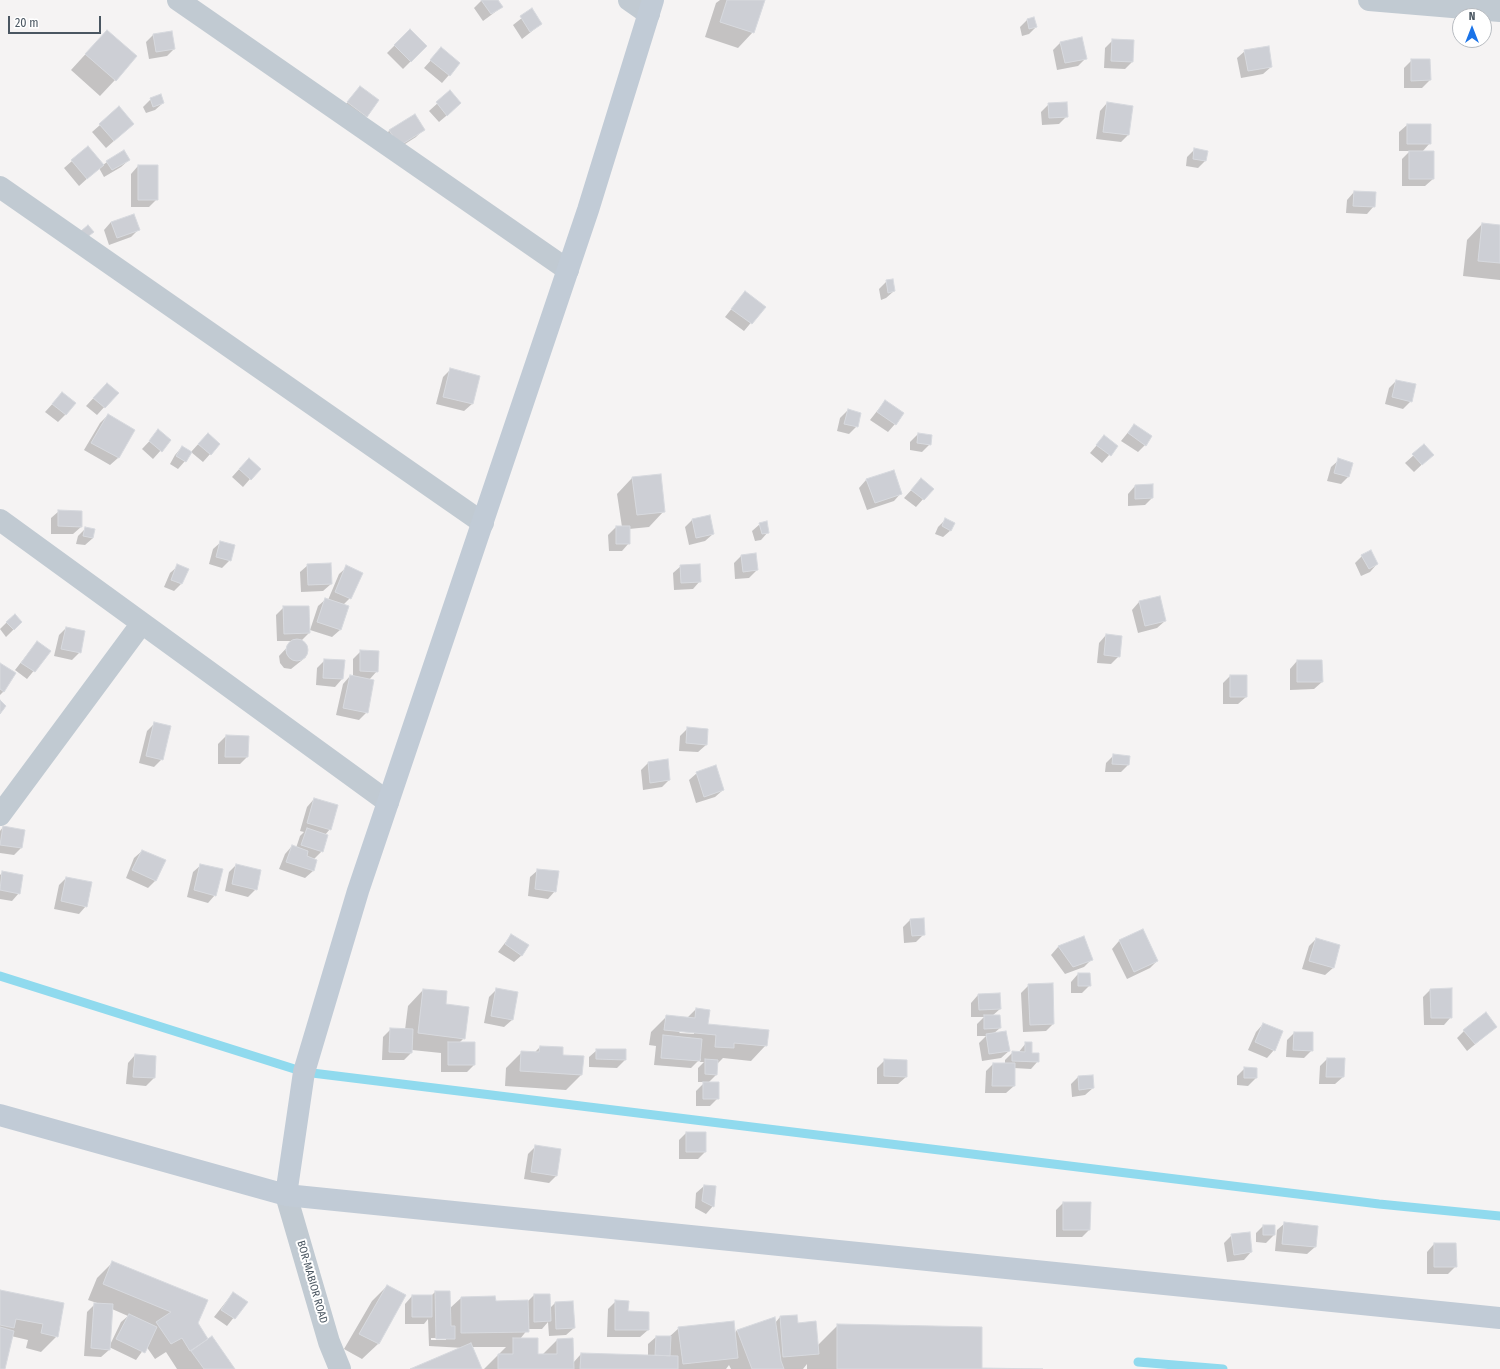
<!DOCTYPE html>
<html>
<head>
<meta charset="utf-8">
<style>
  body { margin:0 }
  #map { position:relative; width:1500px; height:1369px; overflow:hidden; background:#f5f3f3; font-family:"Fira Sans Condensed",sans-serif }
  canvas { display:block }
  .north { position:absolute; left:1452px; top:8px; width:40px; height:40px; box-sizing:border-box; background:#fff; border:1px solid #b7bbc0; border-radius:50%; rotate:0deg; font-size:11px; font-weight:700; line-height:16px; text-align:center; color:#4a5661 }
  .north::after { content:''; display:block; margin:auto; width:14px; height:18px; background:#1a73e8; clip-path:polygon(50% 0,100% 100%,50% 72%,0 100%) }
  .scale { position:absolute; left:8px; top:16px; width:93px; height:18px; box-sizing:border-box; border:2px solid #4a5661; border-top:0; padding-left:5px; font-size:12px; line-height:14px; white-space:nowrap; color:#4a5661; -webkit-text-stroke:3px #fff; paint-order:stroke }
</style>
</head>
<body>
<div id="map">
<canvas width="1500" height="1369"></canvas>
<div class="north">N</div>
<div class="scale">20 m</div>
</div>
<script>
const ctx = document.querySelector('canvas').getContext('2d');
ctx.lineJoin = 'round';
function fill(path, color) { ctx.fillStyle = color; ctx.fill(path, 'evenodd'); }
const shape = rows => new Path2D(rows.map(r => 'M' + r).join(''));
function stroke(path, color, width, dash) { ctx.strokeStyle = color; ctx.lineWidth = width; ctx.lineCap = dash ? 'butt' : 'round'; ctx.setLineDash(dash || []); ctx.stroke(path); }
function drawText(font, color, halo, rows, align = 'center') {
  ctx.font = font + ' "Fira Sans Condensed",sans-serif'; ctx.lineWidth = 4; ctx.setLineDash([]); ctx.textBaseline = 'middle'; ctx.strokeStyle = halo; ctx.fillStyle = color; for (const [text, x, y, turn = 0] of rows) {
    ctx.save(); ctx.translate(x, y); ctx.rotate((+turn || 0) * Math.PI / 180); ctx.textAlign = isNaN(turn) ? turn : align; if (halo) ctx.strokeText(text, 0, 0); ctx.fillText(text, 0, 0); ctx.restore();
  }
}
fill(shape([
  [482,0,497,0,502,7,483,21,474,8],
  [720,0,764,0,753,32,738,48,705,37,716,3],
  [532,10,541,24,522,39,513,25],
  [1027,20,1036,27,1029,34,1022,36,1020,27],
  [410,30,426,46,403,69,387,53],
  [153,35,174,49,167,56,149,59,146,42],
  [1113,40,1132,62,1125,69,1104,68,1105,48],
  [1061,42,1085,59,1078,66,1057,70,1053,50],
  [92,47,115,80,100,96,71,70],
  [441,49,449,75,442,83,424,68],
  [1245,51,1271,67,1263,74,1241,78,1237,58],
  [1412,60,1430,80,1422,88,1404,88,1404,68],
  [360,87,366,116,359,124,341,110],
  [450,92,452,111,439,122,429,111],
  [151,99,163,103,155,110,146,113,143,107],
  [1107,103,1128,135,1121,142,1096,139,1100,111],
  [1049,104,1067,116,1059,124,1042,125,1041,112],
  [415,115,424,129,416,137,391,153,382,138,389,131],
  [133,124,106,148,92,132,100,125],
  [1407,125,1430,125,1430,143,1422,152,1433,179,1425,186,1402,186,1402,159,1410,151,1399,151,1399,132],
  [88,147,103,165,107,162,129,160,121,167,104,177,99,168,79,186,64,168],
  [1194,150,1205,161,1198,168,1186,166,1187,157],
  [138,166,157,199,149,207,131,207,131,174],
  [1354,192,1374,206,1367,214,1346,213,1347,200],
  [111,222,138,230,131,237,109,245,104,230],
  [1482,224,1500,226,1500,280,1463,276,1467,240],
  [887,281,894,291,886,298,881,300,879,289],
  [745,292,764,307,744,331,725,317],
  [451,369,472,404,464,411,436,404,443,377],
  [1396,381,1411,401,1403,409,1385,404,1389,388],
  [99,392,117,393,97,415,86,406],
  [55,401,66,414,58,422,45,412],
  [885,401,895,424,888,432,870,420],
  [848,410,857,426,849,434,837,431,840,418],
  [108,415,134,430,118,458,110,465,84,450,100,423],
  [1134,425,1145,445,1138,452,1121,441],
  [159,431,170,440,153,459,142,449],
  [918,434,930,444,922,452,910,450,910,442],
  [1104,437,1117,446,1102,463,1090,453],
  [200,442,219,444,203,462,191,452],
  [1424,446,1432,455,1414,472,1405,463],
  [182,447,185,461,178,469,170,464,175,455],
  [1339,460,1352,463,1348,477,1341,484,1327,481,1331,467],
  [241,467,250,479,243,487,232,477],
  [632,478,664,511,649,527,629,529,629,543,622,551,609,551,608,535,616,527,622,527,617,494],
  [866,480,901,493,894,501,867,510,859,488],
  [1135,486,1152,498,1145,505,1128,506,1128,494],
  [914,487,932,489,916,507,904,498],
  [59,511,81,527,73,534,51,534,51,518],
  [946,519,951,530,943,537,935,534,938,527],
  [692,520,713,534,705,541,689,545,685,527],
  [760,524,768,532,761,540,755,541,752,531],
  [86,528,93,538,85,545,76,544,78,536],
  [221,542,230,560,222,568,209,564,213,549],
  [741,556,757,570,749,578,735,579,734,563],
  [1362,556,1377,564,1370,572,1361,576,1355,563],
  [308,565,331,584,323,591,301,592,300,572],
  [178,566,187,569,181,584,174,591,164,587,170,573],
  [681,566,700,581,693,589,674,590,673,573],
  [347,567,350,598,343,605,348,606,340,630,332,637,310,630,318,606,326,599,328,600,339,574],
  [1139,602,1165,621,1157,628,1138,633,1132,610],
  [284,607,309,633,301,641,307,647,306,657,291,669,284,668,280,663,279,656,293,641,277,641,276,615],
  [7,622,21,622,6,637,0,629],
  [66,628,80,652,72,660,54,656,59,635],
  [1106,635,1119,656,1111,664,1097,663,1099,643],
  [37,642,50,651,27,679,15,670],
  [361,651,377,671,369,680,367,712,359,720,336,715,343,684,350,676,353,677,353,659],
  [325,660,344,661,342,679,335,687,316,685,317,668],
  [1297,661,1322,682,1314,689,1290,690,1290,669],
  [0,665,4,691,0,695],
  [1230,676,1246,697,1238,704,1223,704,1223,683],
  [155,723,162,759,154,767,139,763,147,731],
  [688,728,707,729,706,745,698,752,679,751,680,736],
  [226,736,247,757,240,764,218,764,218,744],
  [1114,755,1128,765,1121,772,1105,772,1106,763],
  [648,763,669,780,662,787,643,790,641,770],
  [697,773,723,790,715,797,696,803,689,780],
  [314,799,330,829,325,835,322,851,313,860,316,861,313,871,305,878,279,869,285,854,292,846,296,848,300,836,304,832,300,831,307,807],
  [3,827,21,848,14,855,0,853,0,831],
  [142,851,156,880,148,888,126,878,134,858],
  [201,865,215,895,208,903,187,897,193,872],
  [236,865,256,889,248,897,225,891,229,872],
  [538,870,555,891,548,899,528,896,530,877],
  [3,872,19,893,12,901,0,899,0,875],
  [66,878,86,906,79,914,54,909,59,885],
  [910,920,924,934,916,942,904,943,903,927],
  [1142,930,1157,961,1150,968,1127,979,1112,949,1119,941],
  [511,935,522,955,514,962,498,952],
  [1083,938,1092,959,1084,967,1065,974,1051,955,1058,947],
  [1316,939,1339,946,1333,968,1325,975,1302,969,1309,946],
  [1078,974,1090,985,1082,993,1071,993,1071,982],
  [1029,985,1053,1024,1046,1031,1023,1032,1021,993],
  [497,989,512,1020,504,1027,484,1023,489,997],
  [423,990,445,1005,464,1038,459,1043,474,1065,467,1072,441,1072,441,1053,412,1050,411,1053,404,1060,382,1060,383,1037,391,1029,405,1030,408,1006],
  [1430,990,1451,1017,1444,1025,1424,1025,1423,997],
  [978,995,1000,1009,992,1016,1000,1028,993,1034,1009,1051,1001,1058,982,1061,979,1043,986,1036,977,1036,977,1024,984,1017,971,1017,971,1003],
  [696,1009,707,1025,766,1045,751,1061,723,1058,717,1064,716,1075,708,1083,718,1098,710,1106,696,1106,696,1091,705,1082,698,1082,698,1068,704,1062,700,1062,701,1058,691,1068,654,1065,656,1046,649,1045,651,1032,666,1017,687,1018],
  [681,1031,694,1032,694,1034,679,1033],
  [1263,1024,1274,1050,1267,1058,1248,1050,1256,1032],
  [1496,1027,1467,1051,1457,1038,1464,1031],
  [1294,1033,1312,1050,1304,1058,1286,1057,1287,1040],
  [1026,1043,1031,1054,1038,1061,1031,1069,1014,1068,1014,1086,1006,1093,985,1093,986,1071,993,1064,1005,1064,1005,1060,1013,1052,1018,1053],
  [540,1047,562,1056,581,1075,566,1090,505,1086,506,1068,522,1052,534,1053],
  [597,1050,625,1050,625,1060,617,1068,589,1067,589,1057],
  [135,1055,155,1057,154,1078,146,1086,126,1084,128,1063],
  [1327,1059,1343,1077,1335,1084,1319,1084,1320,1066],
  [885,1060,906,1077,898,1084,877,1084,877,1068],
  [1245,1068,1256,1078,1248,1086,1237,1085,1237,1076],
  [1078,1077,1093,1088,1085,1095,1072,1097,1071,1084],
  [686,1133,705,1152,698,1159,679,1159,679,1140],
  [536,1146,556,1176,549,1183,524,1179,528,1154],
  [704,1186,713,1206,706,1214,695,1208,696,1193],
  [1063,1203,1089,1230,1082,1237,1056,1237,1056,1210],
  [1285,1223,1315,1247,1307,1254,1275,1251,1277,1230],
  [1263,1226,1274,1235,1266,1243,1256,1242,1256,1233],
  [1232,1235,1251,1252,1244,1260,1227,1262,1224,1243],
  [1434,1244,1456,1266,1448,1274,1427,1274,1427,1252],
  [113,1262,197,1323,208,1340,234,1369,177,1369,166,1352,155,1359,146,1346,136,1360,109,1347,121,1322,128,1316,112,1309,109,1350,101,1357,84,1356,87,1312,95,1304,100,1304,88,1300,97,1278],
  [387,1286,405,1296,378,1344,362,1359,344,1349,372,1301],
  [0,1291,63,1304,57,1336,41,1352,26,1348,28,1340,11,1336,4,1369,0,1369],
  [435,1292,449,1309,461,1298,494,1297,495,1302,528,1301,534,1295,549,1309,555,1303,574,1328,566,1335,549,1336,548,1322,542,1329,528,1329,520,1339,537,1355,542,1355,557,1340,573,1363,581,1354,648,1356,648,1344,656,1337,669,1337,679,1328,735,1333,737,1330,775,1323,780,1317,797,1324,817,1346,838,1325,981,1369,987,1369,807,1369,807,1364,803,1369,731,1369,729,1365,726,1369,484,1369,506,1347,472,1347,481,1369,413,1369,464,1348,429,1346,428,1319,424,1324,405,1324,405,1304,412,1296,431,1296],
  [431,1338,446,1338,446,1340,431,1340],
  [233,1293,246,1302,227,1326,214,1317],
  [616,1301,648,1330,640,1337,607,1337,608,1309]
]), '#0003');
stroke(shape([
  [0,976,304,1072,1379,1204,1500,1216],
  [1138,1362,1223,1369]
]), '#90daee', 9);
const building = shape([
  [481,0,498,0,503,7,491,14,481,0],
  [727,0,765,0,754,33,720,22,727,0],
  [532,8,542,24,530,32,520,16,532,8],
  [1034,17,1037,27,1029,29,1027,19,1034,17],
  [410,29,427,46,411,62,394,45,410,29],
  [107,30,137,56,116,81,85,54,107,30],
  [172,31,175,49,156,52,153,34,172,31],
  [1082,37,1087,59,1065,63,1060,42,1082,37],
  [1112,39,1134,40,1133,62,1111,61,1112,39],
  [1269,46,1272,67,1248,71,1244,50,1269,46],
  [441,47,460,63,450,76,430,60,441,47],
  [1411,59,1430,59,1431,80,1411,81,1411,59],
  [360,86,379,100,367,117,347,102,360,86],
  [450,90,461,103,447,116,436,102,450,90],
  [161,94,164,103,153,107,150,98,161,94],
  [1067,102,1068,117,1049,118,1048,103,1067,102],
  [1107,102,1133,106,1129,135,1103,132,1107,102],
  [119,106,134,124,114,141,99,124,119,106],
  [415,114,425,130,399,146,389,130,415,114],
  [1407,124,1431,124,1431,144,1407,144,1407,124],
  [88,146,104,165,87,179,71,160,88,146],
  [1194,148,1208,151,1206,161,1193,159,1194,148],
  [124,150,130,160,112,170,106,161,124,150],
  [1409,151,1434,151,1434,179,1409,179,1409,151],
  [138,165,158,165,158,200,138,200,138,165],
  [1354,191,1376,192,1375,207,1353,206,1354,191],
  [134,214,140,230,117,238,111,222,134,214],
  [1482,223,1500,225,1500,263,1478,261,1482,223],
  [88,225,94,232,86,238,81,231,88,225],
  [893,279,895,291,888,293,886,280,893,279],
  [745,291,766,307,752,324,731,309,745,291],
  [450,368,480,376,473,404,443,397,450,368],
  [1396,380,1416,384,1412,402,1392,397,1396,380],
  [107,383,119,393,105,408,93,398,107,383],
  [62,392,76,403,66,415,52,404,62,392],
  [885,400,904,413,896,425,877,412,885,400],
  [848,409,861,413,858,427,844,424,848,409],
  [108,414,135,430,119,458,91,443,108,414],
  [1134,424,1152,436,1146,446,1128,433,1134,424],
  [158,429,171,440,162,452,149,441,158,429],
  [208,433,220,444,211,455,198,444,208,433],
  [918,433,932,435,931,445,917,443,918,433],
  [1104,435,1118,446,1111,456,1096,445,1104,435],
  [1424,444,1434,455,1422,465,1412,454,1424,444],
  [182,446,192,452,186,462,176,456,182,446],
  [249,458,261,469,251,480,239,469,249,458],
  [1338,458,1353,463,1349,477,1334,473,1338,458],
  [894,470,902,494,875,503,866,479,894,470],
  [661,474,665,512,637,515,632,477,661,474],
  [921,478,934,489,924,500,911,490,921,478],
  [1153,484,1153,498,1135,499,1135,485,1153,484],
  [58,510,82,511,82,527,58,526,58,510],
  [710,515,714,534,696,538,692,519,710,515],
  [945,518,955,523,951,531,942,526,945,518],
  [767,521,769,533,762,534,759,523,767,521],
  [616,526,630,526,630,544,616,544,616,526],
  [85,527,95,529,93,538,83,536,85,527],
  [220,541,235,545,231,561,216,557,220,541],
  [1371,550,1378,564,1369,569,1361,555,1371,550],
  [756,553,758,570,743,572,741,555,756,553],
  [331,563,332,584,308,585,307,564,331,563],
  [177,564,189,569,182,584,171,580,177,564],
  [700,564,701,582,681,583,680,565,700,564],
  [346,565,363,573,351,599,335,592,346,565],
  [1160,596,1166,621,1145,626,1139,601,1160,596],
  [325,598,349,606,341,630,317,622,325,598],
  [283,606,309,606,310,633,284,634,283,606],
  [15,614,22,622,14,630,6,622,15,614],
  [66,627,85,631,81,653,61,649,66,627],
  [1106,634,1122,636,1120,657,1104,655,1106,634],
  '286 650a11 11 0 1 1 22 0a11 11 0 1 1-22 0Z',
  [37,641,51,651,35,672,21,663,37,641],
  [360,650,379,651,378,672,360,671,360,650],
  [324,659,345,660,343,679,323,678,324,659],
  [1297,660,1322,660,1323,682,1297,682,1297,660],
  [0,663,16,673,4,692,0,689,0,663],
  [350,675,374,680,368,713,343,708,350,675],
  [1230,675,1247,675,1247,697,1230,697,1230,675],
  [0,700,6,706,0,714,0,700],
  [154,722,171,726,163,760,146,756,154,722],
  [687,727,708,729,707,745,686,743,687,727],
  [226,735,249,736,248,757,225,757,226,735],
  [1113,754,1130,756,1129,765,1112,764,1113,754],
  [668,759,670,780,650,783,648,762,668,759],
  [716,765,724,790,704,797,696,772,716,765],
  [314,798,338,805,331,830,307,823,314,798],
  [3,826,25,830,22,848,0,845,3,826],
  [307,828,328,835,323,852,301,845,307,828],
  [292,845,308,851,307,856,317,860,314,871,286,862,292,845],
  [142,850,166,860,156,881,132,870,142,850],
  [200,864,223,869,216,896,194,890,200,864],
  [236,864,261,870,257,890,232,884,236,864],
  [537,869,559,871,556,892,535,889,537,869],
  [2,871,23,875,20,894,0,890,2,871],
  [66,877,92,882,87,907,61,901,66,877],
  [924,918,925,935,912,936,910,919,924,918],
  [1143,929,1158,961,1134,972,1119,940,1143,929],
  [511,934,529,945,522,956,505,944,511,934],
  [1084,936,1093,960,1073,967,1058,946,1084,936],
  [1316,938,1340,945,1334,968,1309,961,1316,938],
  [1078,973,1090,973,1091,986,1078,986,1078,973],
  [1053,983,1054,1024,1030,1025,1028,984,1053,983],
  [496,988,518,992,513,1020,491,1016,496,988],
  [1452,988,1452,1018,1431,1018,1430,989,1452,988],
  [423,989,447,991,446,1004,469,1007,465,1039,418,1033,423,989],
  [1000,993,1001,1009,979,1010,978,994,1000,993],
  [696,1008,710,1010,708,1024,769,1030,767,1046,734,1043,734,1048,715,1047,716,1035,664,1030,666,1015,695,1018,696,1008],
  [1486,1012,1497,1027,1475,1044,1463,1030,1486,1012],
  [984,1015,1000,1015,1001,1028,984,1029,984,1015],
  [1263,1023,1283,1031,1275,1051,1255,1042,1263,1023],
  [390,1028,413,1029,412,1053,389,1052,390,1028],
  [1006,1031,1010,1051,989,1054,986,1034,1006,1031],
  [1294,1032,1313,1032,1313,1051,1293,1050,1294,1032],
  [663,1035,702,1039,700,1061,661,1058,663,1035],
  [448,1042,475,1042,475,1065,448,1065,448,1042],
  [1025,1042,1032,1042,1032,1053,1039,1053,1039,1062,1012,1061,1012,1051,1025,1052,1025,1042],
  [540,1046,563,1047,563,1055,584,1056,582,1075,520,1071,521,1051,539,1052,540,1046],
  [596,1049,626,1049,626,1060,596,1059,596,1049],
  [135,1054,156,1056,155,1078,133,1077,135,1054],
  [1327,1058,1345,1058,1344,1077,1326,1077,1327,1058],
  [705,1059,718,1060,717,1075,705,1074,705,1059],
  [884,1059,907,1060,907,1077,884,1076,884,1059],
  [993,1063,1015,1063,1015,1086,992,1086,993,1063],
  [1244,1067,1257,1068,1257,1078,1244,1078,1244,1067],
  [1093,1075,1094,1088,1079,1090,1078,1076,1093,1075],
  [703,1082,719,1082,719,1099,703,1099,703,1082],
  [686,1132,706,1132,706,1152,686,1152,686,1132],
  [535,1145,561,1149,557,1176,531,1172,535,1145],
  [704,1185,716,1186,714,1207,702,1201,704,1185],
  [1063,1202,1091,1202,1090,1230,1063,1230,1063,1202],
  [1284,1222,1318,1226,1316,1247,1282,1244,1284,1222],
  [1263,1225,1275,1225,1275,1235,1263,1235,1263,1225],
  [1250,1232,1252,1252,1234,1255,1231,1234,1250,1232],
  [1434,1243,1456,1243,1457,1267,1434,1267,1434,1243],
  [112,1261,208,1300,198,1323,208,1339,190,1351,182,1338,171,1344,156,1322,171,1312,103,1284,112,1261],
  [387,1285,406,1295,379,1344,359,1334,387,1285],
  [0,1290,64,1303,58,1337,41,1333,43,1324,16,1319,14,1328,0,1325,0,1290],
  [435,1291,450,1291,451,1326,455,1326,455,1339,436,1339,435,1291],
  [233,1292,248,1302,235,1319,221,1310,233,1292],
  [534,1294,550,1294,551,1321,534,1322,534,1294],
  [412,1295,432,1295,432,1317,412,1317,412,1295],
  [495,1296,496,1301,528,1300,529,1332,461,1333,461,1297,495,1296],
  [615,1300,629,1301,628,1311,649,1312,649,1330,615,1330,615,1300],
  [573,1301,575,1328,556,1329,555,1302,573,1301],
  [94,1303,113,1304,110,1350,91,1348,94,1303],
  [129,1314,157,1327,145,1353,116,1339,129,1314],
  [797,1315,798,1323,816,1321,819,1354,783,1357,780,1316,797,1315],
  [775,1317,781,1361,784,1369,752,1369,737,1330,775,1317],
  [734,1321,738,1358,683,1364,678,1327,734,1321],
  [837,1324,982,1327,982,1368,1043,1369,837,1369,837,1324],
  [0,1327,14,1331,5,1369,0,1369,0,1327],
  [212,1336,235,1369,204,1369,191,1351,212,1336],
  [656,1336,671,1336,670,1356,655,1355,656,1336],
  [513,1338,538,1338,538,1354,557,1354,557,1339,573,1338,574,1369,498,1369,498,1354,513,1354,513,1338],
  [471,1343,482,1369,410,1369,471,1343],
  [581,1353,678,1356,678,1369,580,1369,581,1353]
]);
fill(building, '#cdcfd5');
stroke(building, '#d7d9de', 1);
stroke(shape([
  [178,0,568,270],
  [629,0,649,14],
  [1369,0,1500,11],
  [0,187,483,523],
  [0,520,388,802],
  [0,815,142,623],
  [286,1195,329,1342,340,1369]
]), '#c1cad2', 22);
stroke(shape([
  [0,1115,286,1195,1500,1318],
  [286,1195,304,1072,358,891,588,210,653,0]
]), '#c1cbd6', 22);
drawText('11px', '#4a5661', '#fff', [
  ["BOR-MABIOR ROAD",312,1282,74]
]);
</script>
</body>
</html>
